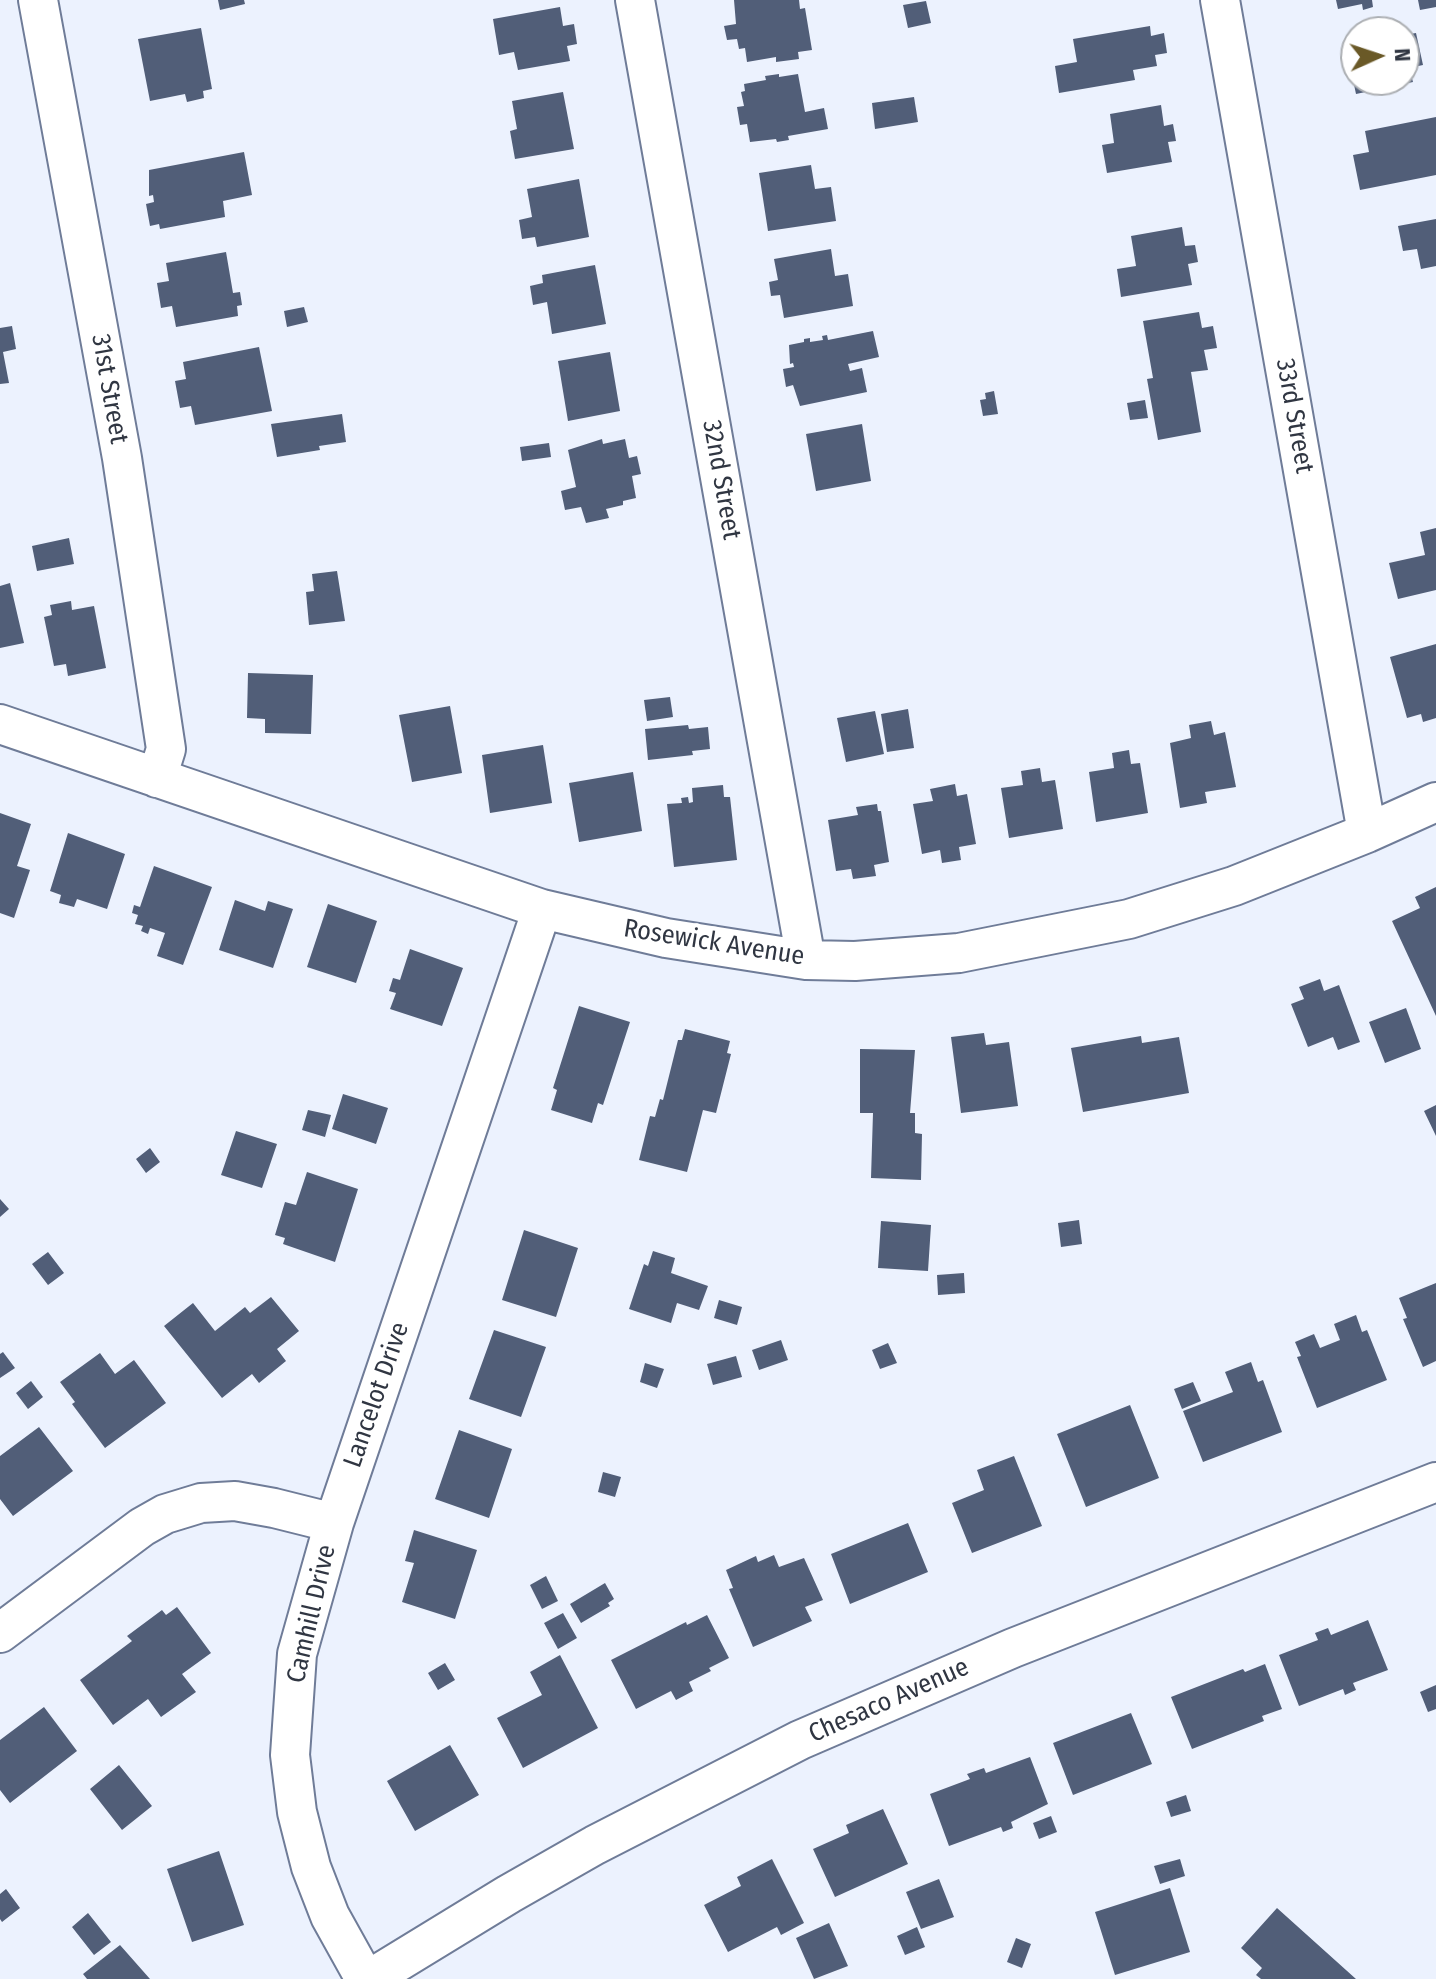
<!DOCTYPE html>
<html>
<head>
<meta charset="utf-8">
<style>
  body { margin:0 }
  #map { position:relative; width:1436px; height:1979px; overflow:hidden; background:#ecf2fe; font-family:"Fira Sans Condensed",sans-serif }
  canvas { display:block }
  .north { position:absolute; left:1340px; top:16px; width:80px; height:80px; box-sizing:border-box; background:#fff; border:2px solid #acafb3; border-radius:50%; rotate:87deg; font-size:22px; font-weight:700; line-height:32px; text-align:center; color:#303642 }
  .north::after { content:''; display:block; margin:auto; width:28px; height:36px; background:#6a5927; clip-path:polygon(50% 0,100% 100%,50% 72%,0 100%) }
</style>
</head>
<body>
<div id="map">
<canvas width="1436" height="1979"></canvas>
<div class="north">N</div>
</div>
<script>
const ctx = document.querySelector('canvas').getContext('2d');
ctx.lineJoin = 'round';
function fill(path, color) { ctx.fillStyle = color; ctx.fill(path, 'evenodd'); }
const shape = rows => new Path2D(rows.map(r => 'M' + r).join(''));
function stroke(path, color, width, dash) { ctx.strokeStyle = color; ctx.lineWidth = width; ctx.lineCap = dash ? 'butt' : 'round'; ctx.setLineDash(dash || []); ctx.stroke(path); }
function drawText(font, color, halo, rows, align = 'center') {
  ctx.font = font + ' "Fira Sans Condensed",sans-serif'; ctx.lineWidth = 8; ctx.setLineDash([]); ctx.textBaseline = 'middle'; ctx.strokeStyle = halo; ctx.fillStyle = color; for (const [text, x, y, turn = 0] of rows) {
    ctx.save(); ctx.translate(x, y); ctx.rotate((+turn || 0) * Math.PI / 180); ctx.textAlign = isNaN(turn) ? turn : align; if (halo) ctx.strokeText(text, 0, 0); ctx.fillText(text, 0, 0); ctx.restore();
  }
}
fill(shape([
  [218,0,244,0,245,4,220,10],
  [734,0,799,0,800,9,805,8,812,50,798,52,799,59,776,62,776,57,747,62,745,48,739,49,737,39,727,40,724,26,736,24],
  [1336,0,1372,0,1373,7,1363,10,1362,4,1338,9],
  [1418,0,1436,0,1436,7,1420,10],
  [926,1,931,23,908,28,903,5],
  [560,7,563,26,574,24,577,44,567,46,570,61,518,70,514,52,499,55,493,19],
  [1150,26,1151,36,1164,33,1167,53,1155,55,1157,66,1133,70,1135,80,1059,93,1055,66,1077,62,1073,39],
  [201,28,212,89,203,91,204,98,187,102,185,94,150,101,138,39],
  [1416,33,1423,65,1409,68,1413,82,1356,94,1346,47,1356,45,1356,80,1404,80,1404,35],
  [779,74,779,77,798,74,805,112,824,108,828,129,788,136,789,140,777,142,776,139,750,142,747,124,740,125,737,107,744,106,741,92,745,91,744,84,766,80,765,76],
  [563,92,574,149,515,159,510,131,517,129,512,101],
  [914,97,918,122,875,129,872,103],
  [1161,105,1164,126,1173,124,1176,141,1168,142,1172,162,1107,173,1102,145,1114,143,1110,114],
  [1436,117,1436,175,1360,190,1353,155,1369,152,1365,131],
  [244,152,252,195,223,201,225,217,160,229,159,224,150,226,146,204,154,202,153,195,149,196,149,170],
  [811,165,815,189,831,187,836,221,768,231,759,173],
  [579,179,589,237,537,247,535,237,522,239,519,220,532,217,527,189],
  [1436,219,1436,266,1421,269,1417,249,1403,251,1398,226],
  [1182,227,1185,246,1195,245,1198,262,1188,264,1192,285,1121,297,1117,269,1136,266,1131,236],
  [831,249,835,276,848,274,853,306,784,318,780,295,771,296,769,282,778,280,774,259],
  [226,252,233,293,240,292,242,305,237,306,238,316,176,327,172,306,161,308,157,283,169,281,166,263],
  [595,265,606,324,552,334,547,302,533,305,530,286,543,283,542,275],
  [304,307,308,322,287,327,284,311],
  [1199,312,1202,328,1213,326,1217,348,1204,350,1208,370,1191,372,1201,432,1158,440,1147,379,1153,378,1143,321],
  [12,326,16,349,3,352,9,383,0,384,0,328],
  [873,331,879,357,848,364,850,371,862,368,867,392,800,406,793,385,786,387,783,369,794,367,793,363,790,364,789,345,804,342,804,339,810,338,810,342,823,340,822,336,827,335,828,340],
  [259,347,272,411,195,425,191,406,180,408,175,381,186,379,183,362],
  [610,352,620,411,568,421,558,361],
  [994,391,998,414,983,416,980,400,986,399,985,393],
  [1145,400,1148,418,1130,420,1127,403],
  [342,414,346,442,319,446,320,450,277,457,271,424],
  [862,424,871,481,816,491,806,434],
  [602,439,603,444,625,439,629,458,637,456,641,474,632,476,636,498,623,501,623,505,606,509,609,518,586,523,581,507,565,510,561,491,576,487,568,450],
  [549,443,551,457,522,461,520,447],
  [1436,528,1436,590,1398,599,1389,563,1425,555,1420,532],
  [69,538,74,564,37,571,32,546],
  [337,571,345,621,309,625,306,592,314,591,312,574],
  [10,583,24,643,0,648,0,586],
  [71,601,72,610,94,606,106,668,68,676,66,664,54,666,44,617,52,615,50,605],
  [1436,644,1436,718,1423,722,1421,714,1407,718,1390,657],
  [248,673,313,675,311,734,265,733,265,719,247,718],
  [670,697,673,717,647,721,644,700],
  [450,706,462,773,412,782,399,715],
  [908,709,914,748,887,752,881,714],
  [875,711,884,754,846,762,837,718],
  [1211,721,1214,735,1225,732,1236,787,1205,792,1207,803,1180,808,1170,743,1191,738,1189,725],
  [688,725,689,729,708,727,710,749,692,751,693,755,648,760,645,729],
  [543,745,552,803,490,813,482,755],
  [1129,750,1131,764,1140,763,1148,813,1096,822,1089,772,1114,768,1112,753],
  [1040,768,1042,782,1055,780,1063,829,1009,838,1001,788,1023,785,1021,771],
  [633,772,642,831,579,842,569,783],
  [955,784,957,796,967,794,976,844,959,847,961,860,942,863,940,850,922,854,913,804,933,801,930,789],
  [723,785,724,797,730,797,737,860,674,867,667,804,682,803,681,798,688,797,689,803,693,802,692,788],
  [877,804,878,811,881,811,889,862,874,865,876,876,853,879,851,869,836,871,828,820,858,815,856,807],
  [0,813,31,824,17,866,30,870,14,918,0,913],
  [68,833,125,854,107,909,77,899,74,907,59,903,61,895,50,891],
  [154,866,212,887,183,965,157,956,165,933,150,928,148,934,141,931,143,926,135,924,138,915,132,913,134,905,140,907],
  [1436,887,1436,1016,1392,921,1420,908,1415,897],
  [235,900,265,911,268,901,293,909,273,968,219,950],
  [328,904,377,921,356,983,307,967],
  [410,949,463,968,442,1026,390,1009,396,993,389,991,393,978,400,980],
  [1320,979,1324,991,1339,985,1360,1042,1338,1050,1333,1037,1308,1047,1291,1004,1304,999,1299,987],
  [579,1006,630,1022,603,1105,598,1103,592,1123,551,1110,557,1090,553,1088],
  [1406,1008,1421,1049,1385,1063,1369,1022],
  [685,1029,730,1041,727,1053,731,1054,716,1113,703,1110,687,1172,639,1160,650,1116,655,1117,660,1099,663,1100,678,1040,682,1040],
  [984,1033,986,1045,1009,1042,1018,1106,961,1113,951,1037],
  [1141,1036,1142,1043,1179,1037,1189,1093,1083,1112,1071,1048],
  [860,1049,915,1050,910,1113,915,1113,915,1133,922,1134,921,1180,871,1178,873,1113,860,1113],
  [343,1094,388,1108,376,1144,332,1129],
  [1436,1105,1436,1136,1424,1111],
  [308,1110,331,1115,325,1137,302,1130],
  [236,1131,277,1144,262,1188,221,1175],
  [150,1148,160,1162,146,1173,136,1159],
  [307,1172,358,1189,335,1262,283,1244,285,1238,275,1235,285,1202,296,1205],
  [0,1199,9,1209,0,1217],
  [1079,1220,1082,1244,1061,1247,1058,1223],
  [881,1221,931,1225,928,1271,878,1268],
  [524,1230,578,1248,556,1317,502,1300],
  [653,1251,675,1258,671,1273,708,1286,699,1310,677,1303,671,1323,629,1309,644,1264,648,1266],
  [48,1252,64,1273,48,1285,32,1264],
  [964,1273,965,1293,938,1295,937,1275],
  [1436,1283,1436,1361,1423,1367,1403,1319,1407,1318,1399,1298],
  [271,1297,299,1331,277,1349,286,1361,259,1383,252,1374,222,1398,164,1326,193,1303,215,1331,245,1307,250,1313],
  [719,1300,742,1307,737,1325,714,1318],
  [1356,1315,1362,1332,1367,1330,1387,1380,1317,1408,1297,1357,1301,1356,1295,1342,1314,1334,1320,1348,1340,1340,1334,1324],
  [494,1330,546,1347,521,1417,469,1399],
  [781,1340,788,1360,759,1370,752,1350],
  [888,1343,897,1363,880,1369,872,1350],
  [3,1352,15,1368,0,1378,0,1354],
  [100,1353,115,1374,134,1360,166,1403,105,1448,72,1404,75,1402,60,1382],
  [736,1356,742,1377,713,1385,707,1364],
  [1251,1362,1258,1382,1263,1380,1282,1432,1203,1462,1183,1411,1233,1392,1225,1372],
  [645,1363,664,1369,657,1388,640,1382],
  [31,1381,43,1397,28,1409,16,1393],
  [1193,1382,1201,1401,1182,1409,1174,1389],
  [1130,1405,1159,1478,1086,1507,1057,1434],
  [39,1427,73,1471,13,1516,0,1499,0,1456],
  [459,1430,512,1449,489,1518,435,1499],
  [1014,1456,1042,1526,972,1553,952,1503,984,1490,977,1470],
  [603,1472,621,1477,615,1497,598,1492],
  [908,1523,928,1572,850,1604,831,1554],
  [414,1530,477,1550,455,1619,402,1602,414,1563,405,1561],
  [774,1555,779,1567,804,1558,823,1600,805,1607,812,1621,753,1647,729,1589,733,1588,726,1570,756,1556,758,1562],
  [546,1576,558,1601,542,1609,530,1585],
  [605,1583,614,1599,608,1603,610,1606,581,1623,570,1604],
  [177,1607,211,1653,182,1674,196,1692,161,1717,148,1699,113,1725,80,1680,132,1641,127,1636,162,1610,166,1615],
  [563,1613,577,1638,558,1649,544,1623],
  [707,1615,729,1658,709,1668,711,1671,689,1682,693,1691,676,1700,671,1691,636,1709,611,1660,686,1622,687,1625],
  [1368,1620,1388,1670,1353,1683,1356,1690,1345,1695,1343,1689,1299,1706,1279,1655,1318,1640,1315,1633,1328,1628,1331,1635],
  [560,1655,598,1728,523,1768,497,1718,542,1695,530,1672],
  [445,1663,455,1680,438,1690,428,1673],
  [1265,1664,1282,1709,1262,1716,1264,1721,1192,1749,1171,1697,1243,1669,1245,1672],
  [1436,1685,1436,1709,1428,1712,1420,1692],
  [44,1707,77,1751,10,1803,0,1790,0,1740],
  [1131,1713,1152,1764,1073,1795,1053,1743],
  [450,1745,479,1795,415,1831,387,1781],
  [1030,1757,1048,1804,1011,1822,1013,1828,1003,1832,1001,1827,949,1846,930,1794,970,1779,967,1774,984,1768,986,1773],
  [119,1765,152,1806,122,1830,90,1789],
  [1186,1795,1191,1811,1171,1817,1166,1802],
  [883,1809,908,1864,835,1897,813,1849,849,1833,846,1825],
  [1051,1816,1057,1832,1039,1839,1033,1823],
  [219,1851,244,1925,192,1942,167,1869],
  [772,1859,804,1923,781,1935,777,1927,728,1952,704,1905,741,1886,737,1877],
  [1180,1859,1185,1876,1160,1884,1154,1866],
  [939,1879,954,1917,921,1929,906,1892],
  [1170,1888,1190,1952,1115,1975,1095,1912],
  [6,1889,20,1908,2,1922,0,1919,0,1894],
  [1277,1908,1356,1979,1261,1979,1256,1975,1262,1968,1241,1948],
  [88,1913,111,1942,94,1955,72,1927],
  [829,1923,848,1966,814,1979,796,1938],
  [917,1927,925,1947,905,1955,897,1936],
  [1016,1938,1031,1944,1022,1968,1007,1962],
  [120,1945,150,1979,87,1979,83,1974]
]), '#515e78');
const minor = shape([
  [38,0,122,458,166,749,157,778],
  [635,0,806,960],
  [1220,0,1367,833],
  [0,724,542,909,666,938,806,960,855,961,959,953,1129,919,1234,886,1367,833,1436,802],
  [0,1633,142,1527,165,1514,201,1503,235,1501,274,1508,334,1523],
  [365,1979,330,1916,311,1867,297,1812,290,1755,297,1654,334,1523,542,909],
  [370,1979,509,1894,595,1845,800,1740,1013,1648,1436,1482]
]);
stroke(minor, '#6f7c98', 42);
stroke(minor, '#fff', 38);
drawText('26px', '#303642', '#fff', [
  ["31st Street",109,389,80],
  ["33rd Street",1294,416,80],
  ["32nd Street",721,480,80],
  ["Rosewick Avenue",714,943,9],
  ["Lancelot Drive",377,1395,-71],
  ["Camhill Drive",312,1614,-77],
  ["Chesaco Avenue",889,1701,-24]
]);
</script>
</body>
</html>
